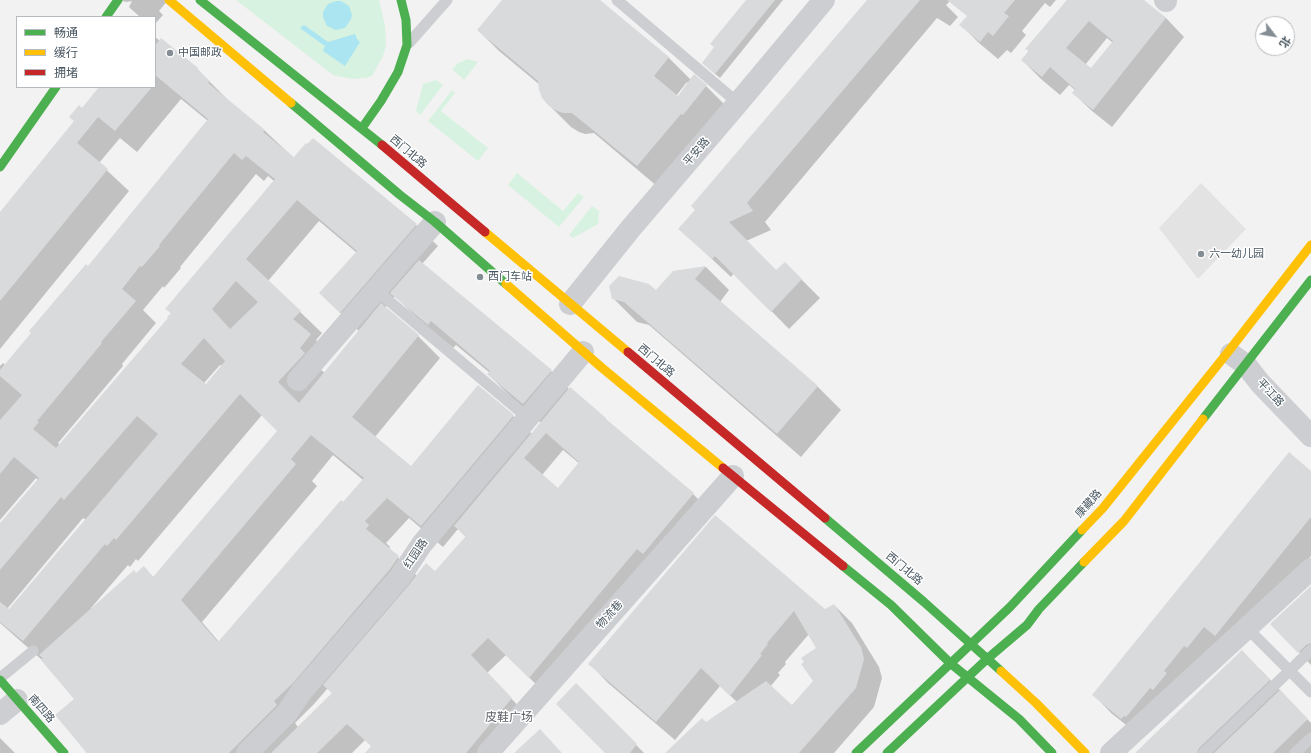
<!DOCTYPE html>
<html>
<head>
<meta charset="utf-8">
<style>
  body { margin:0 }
  #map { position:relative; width:1311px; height:753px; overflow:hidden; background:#f3f2f2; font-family:Signika,"Noto Sans SC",sans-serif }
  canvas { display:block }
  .legend { position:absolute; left:16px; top:16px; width:140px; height:72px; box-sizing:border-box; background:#fff; border:1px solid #b6bbbf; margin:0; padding:5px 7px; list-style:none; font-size:12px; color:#485660 }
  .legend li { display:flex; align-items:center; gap:8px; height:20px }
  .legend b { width:20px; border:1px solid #b6bbbf }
  .north { position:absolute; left:1255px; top:16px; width:40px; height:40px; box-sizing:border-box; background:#fff; border:1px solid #b6bbbf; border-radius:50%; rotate:121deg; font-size:11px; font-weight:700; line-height:16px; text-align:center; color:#485660 }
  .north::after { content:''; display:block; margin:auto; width:14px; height:18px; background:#848d93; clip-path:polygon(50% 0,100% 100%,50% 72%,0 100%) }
</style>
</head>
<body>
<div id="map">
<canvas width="1311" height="753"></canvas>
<ul class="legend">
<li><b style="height:5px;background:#4caf50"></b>畅通</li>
<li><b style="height:5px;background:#ffc107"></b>缓行</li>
<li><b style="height:5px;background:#c62828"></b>拥堵</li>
</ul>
<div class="north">北</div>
</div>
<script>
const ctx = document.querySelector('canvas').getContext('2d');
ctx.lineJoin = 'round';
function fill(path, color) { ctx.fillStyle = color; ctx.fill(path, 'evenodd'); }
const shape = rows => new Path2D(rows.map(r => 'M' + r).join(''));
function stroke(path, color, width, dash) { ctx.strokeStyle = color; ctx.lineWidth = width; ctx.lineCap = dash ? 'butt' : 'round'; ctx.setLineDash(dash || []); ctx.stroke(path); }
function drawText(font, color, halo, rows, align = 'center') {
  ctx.font = font + ' Signika,"Noto Sans SC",sans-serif'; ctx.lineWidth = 3; ctx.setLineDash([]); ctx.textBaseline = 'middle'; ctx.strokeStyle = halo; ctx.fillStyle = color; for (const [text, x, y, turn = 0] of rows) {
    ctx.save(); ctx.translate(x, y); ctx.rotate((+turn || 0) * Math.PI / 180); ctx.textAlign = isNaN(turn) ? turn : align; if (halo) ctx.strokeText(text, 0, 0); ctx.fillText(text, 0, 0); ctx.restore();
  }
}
fill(shape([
  [1201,183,1246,229,1198,279,1159,228]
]), '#e4e3e4');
fill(shape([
  [236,0,379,0,385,26,386,45,383,56,372,76,366,78,352,79,333,75],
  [468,59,478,62,464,80,452,69,458,63],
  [436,80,443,85,420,115,416,111,423,84],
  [452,90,455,93,441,111,488,148,478,161,428,121],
  [517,173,563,211,578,193,584,197,559,227,508,185],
  [592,206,599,211,598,224,573,238,569,235]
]), '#d7f2e0');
fill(shape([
  [336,1,341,1,349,6,352,15,351,19,345,28,336,30,327,26,323,17,323,12,328,4],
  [304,25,328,42,355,34,357,39,360,42,345,66,323,51,325,46,300,28]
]), '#aae5f1');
fill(shape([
  [118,0,168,0,159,11,163,15,155,24,155,17,140,17,129,7,132,1,127,2],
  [503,0,599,0,669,58,691,80,706,86,727,107,658,187,594,133,585,134,579,132,571,127,550,106,540,85,499,51,478,30],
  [687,82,688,83,678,98,676,96],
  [747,0,783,0,720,78,707,67],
  [869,0,951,0,946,5,958,17,950,26,937,18,765,222,771,230,746,241,776,271,785,263,820,298,789,329,734,273,731,277,680,229],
  [976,0,1056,0,1050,7,1045,3,1022,31,1026,35,1011,53,1007,50,998,59,979,43,961,25,968,16],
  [1067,0,1143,0,1166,18,1184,37,1112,127,1092,111,1073,93,1075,90,1069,85,1060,95,1041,79,1022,60],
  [1107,38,1113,43,1092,69,1085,65],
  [155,37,197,69,231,103,264,130,294,158,416,225,438,246,422,264,551,371,569,389,693,494,710,511,546,694,506,655,487,673,528,716,497,753,368,753,372,746,365,740,352,753,87,753,56,715,76,699,42,660,0,623,0,525,38,480,36,478,0,520,0,366,3,363,5,365,88,268,208,121,181,99,137,152,120,138,99,163,129,191,0,349,0,213,75,122,82,109,101,87,155,87],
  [256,174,264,181,268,176,274,181,167,309,172,314,170,318,60,445,58,443,123,366,122,364,156,323,143,310,163,286,164,288,181,268,180,267],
  [319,221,357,253,320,293,359,331,325,373,321,370,332,356,316,340,322,333,268,281],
  [395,296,416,317,453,348,456,345,490,373,488,374,513,399,541,423,532,434,513,416,411,468,375,437,440,358,418,336,385,308],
  [220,365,222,366,206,385,204,383],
  [262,415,278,431,154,578,144,567,92,609,91,608,128,565,130,567,136,559,138,561],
  [563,450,580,464,558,489,542,475],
  [333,455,363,480,219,642,202,622,317,486,312,481],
  [83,518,86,520,9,611,7,609],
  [409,518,443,547,458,529,466,537,435,572,417,576,389,549,390,547,386,543],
  [328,688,333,694,298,727,295,723,314,704],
  [706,267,729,290,720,302,818,387,841,410,801,457,649,325,637,322,613,298,656,292,673,272],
  [1311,472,1311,556,1233,652,1139,735,1111,713,1094,695],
  [715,516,825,611,834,605,852,623,879,667,882,678,874,707,834,753,666,753,706,723,737,702,720,686,675,740,608,683,590,664],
  [809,634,818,648,814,681,792,707,770,687,780,675,778,673,786,664,785,662],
  [1311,587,1311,665,1299,652],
  [1260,669,1311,723,1311,753,1144,753],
  [576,684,644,753,607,753],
  [0,738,15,753,0,753]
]), '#0003');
fill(shape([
  [502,0,600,0,669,57,654,76,678,96,694,74,707,85,683,115,681,114,637,166,572,113,564,113,557,111,549,106,542,98,539,90,538,81,477,30],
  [746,0,775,0,715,74,702,63,714,47,710,44],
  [867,0,920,0,747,203,753,211,729,222,776,270,785,262,802,279,771,312,715,256,712,259,678,229,695,210,691,206],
  [947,0,1015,0,1004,13,1009,16,993,36,988,32,980,42,959,25,967,16],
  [1067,0,1144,0,1166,18,1093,110,1072,93,1075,89,1050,67,1042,77,1021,60,1029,51,1025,49],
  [1089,21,1113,41,1091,68,1066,48],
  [161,38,198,68,197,70,210,81,208,83,265,130,263,132,294,157,306,143,307,144,313,138,417,224,340,313,319,293,357,251,297,200,246,259,301,311,293,319,311,334,300,348,305,353,278,382,299,403,381,303,419,335,352,417,393,451,411,466,478,385,514,415,421,526,387,498,365,521,369,525,366,529,399,556,390,569,293,683,274,701,277,705,229,753,87,753,55,715,74,699,41,660,43,658,39,655,134,570,136,573,144,566,153,577,277,431,240,394,116,540,114,538,107,546,105,544,23,641,0,622,0,602,9,609,158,434,137,416,64,500,61,497,0,570,0,523,39,478,14,457,0,474,0,420,22,395,0,376,0,370,31,333,29,331,86,264,88,266,208,119,155,75,155,46],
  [234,153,242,160,246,156,275,179,165,309,171,313,167,317,168,318,56,448,33,429,39,422,37,421,102,343,101,342,136,301,122,289,140,266,142,267,160,246,159,245],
  [236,281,258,302,230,329,212,309],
  [204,338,225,361,206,384,181,364],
  [311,435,364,478,343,502,341,500,218,642,181,600,296,464,291,459],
  [99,87,152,87,115,131,98,117,77,143,108,169,0,301,0,212,74,121,69,117,79,105,82,108],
  [419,260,552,370,523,404,487,374,490,371,431,321,428,325,390,293],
  [706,266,695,279,818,386,777,434,624,302,612,299,609,286,619,276,649,284,656,290,673,271],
  [570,387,606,418,606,419,694,493,643,554,637,549,529,678,488,638,471,655,512,698,466,753,365,753,371,746,347,724,317,753,271,753,332,693,323,685,409,585,426,563,435,571,466,536,454,526],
  [546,433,579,462,558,488,524,458],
  [1289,452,1311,471,1311,517,1215,636,1204,627,1187,648,1184,646,1164,671,1167,673,1153,690,1150,688,1126,717,1124,716,1121,719,1092,695],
  [715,515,825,609,834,604,861,647,864,659,856,688,799,753,665,753,702,718,706,722,766,681,792,705,813,681,801,664,804,662,801,658,816,648,794,611,767,643,768,644,760,654,762,655,730,696,701,668,656,722,588,664],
  [1311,586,1311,643,1306,645,1298,653,1270,624],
  [1242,650,1270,680,1199,748,1197,753,1135,753],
  [576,683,637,744,630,753,605,753,556,704],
  [1280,690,1308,719,1273,753,1214,753],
  [540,729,562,753,514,753]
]), '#d9dadb');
stroke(shape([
  [617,0,738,103],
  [409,43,447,0],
  [376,290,528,418],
  [1247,628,1311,692],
  [0,678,33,651],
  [1204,753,1311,650],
  [1295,753,1311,738]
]), '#ccced1', 11);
stroke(shape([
  [1165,0,1166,1],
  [570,304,631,228,738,103,824,0],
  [1231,354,1246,365,1260,383,1311,436],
  [298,380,435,222],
  [0,714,17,700],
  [247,753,287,713,301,692,400,577,422,544,583,352],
  [488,753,733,476],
  [1111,753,1311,569]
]), '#ccced1', 22);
stroke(shape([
  [200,0,382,145],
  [106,17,118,0],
  [291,103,400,195,435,222,506,284],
  [362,128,381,101,398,72,407,45,406,20,401,0],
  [0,167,56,87],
  [1203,419,1311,280],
  [825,518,924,602,1001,671],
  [843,566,891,605,950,663,1019,719,1052,753],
  [0,680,64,753],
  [856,753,1010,607,1082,530],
  [887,753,987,659,1027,625,1039,609,1084,562]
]), '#4caf50', 9);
stroke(shape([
  [169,0,291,103],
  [485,232,628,352],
  [506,284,601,367,723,468],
  [1082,530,1103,508,1228,352,1311,245],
  [1084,562,1124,521,1203,419],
  [1001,671,1036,703,1085,753]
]), '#ffc107', 9);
stroke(shape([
  [382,145,485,232],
  [628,352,825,518],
  [723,468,843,566]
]), '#c62828', 9);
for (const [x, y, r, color] of [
  [170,53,4,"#848d93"],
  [1201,254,4,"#848d93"],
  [480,277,4,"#848d93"]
]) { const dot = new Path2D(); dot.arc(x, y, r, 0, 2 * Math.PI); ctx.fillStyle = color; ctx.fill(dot); stroke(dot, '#fff', 1.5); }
drawText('11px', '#485660', '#fff', [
  ["中国邮政",178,53],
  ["六一幼儿园",1209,254],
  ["西门车站",488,277]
], 'left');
drawText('11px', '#485660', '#fff', [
  ["西门北路",408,152,40],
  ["平安路",697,152,-49],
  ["西门北路",656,361,40],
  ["平江路",1270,393,47],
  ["康藏路",1089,504,-48],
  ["红园路",416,554,-56],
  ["西门北路",904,569,40],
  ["物流巷",610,615,-48],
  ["南四路",41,709,49]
]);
drawText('12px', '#5d6267', '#fff', [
  ["皮鞋广场",509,718]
]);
</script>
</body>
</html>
